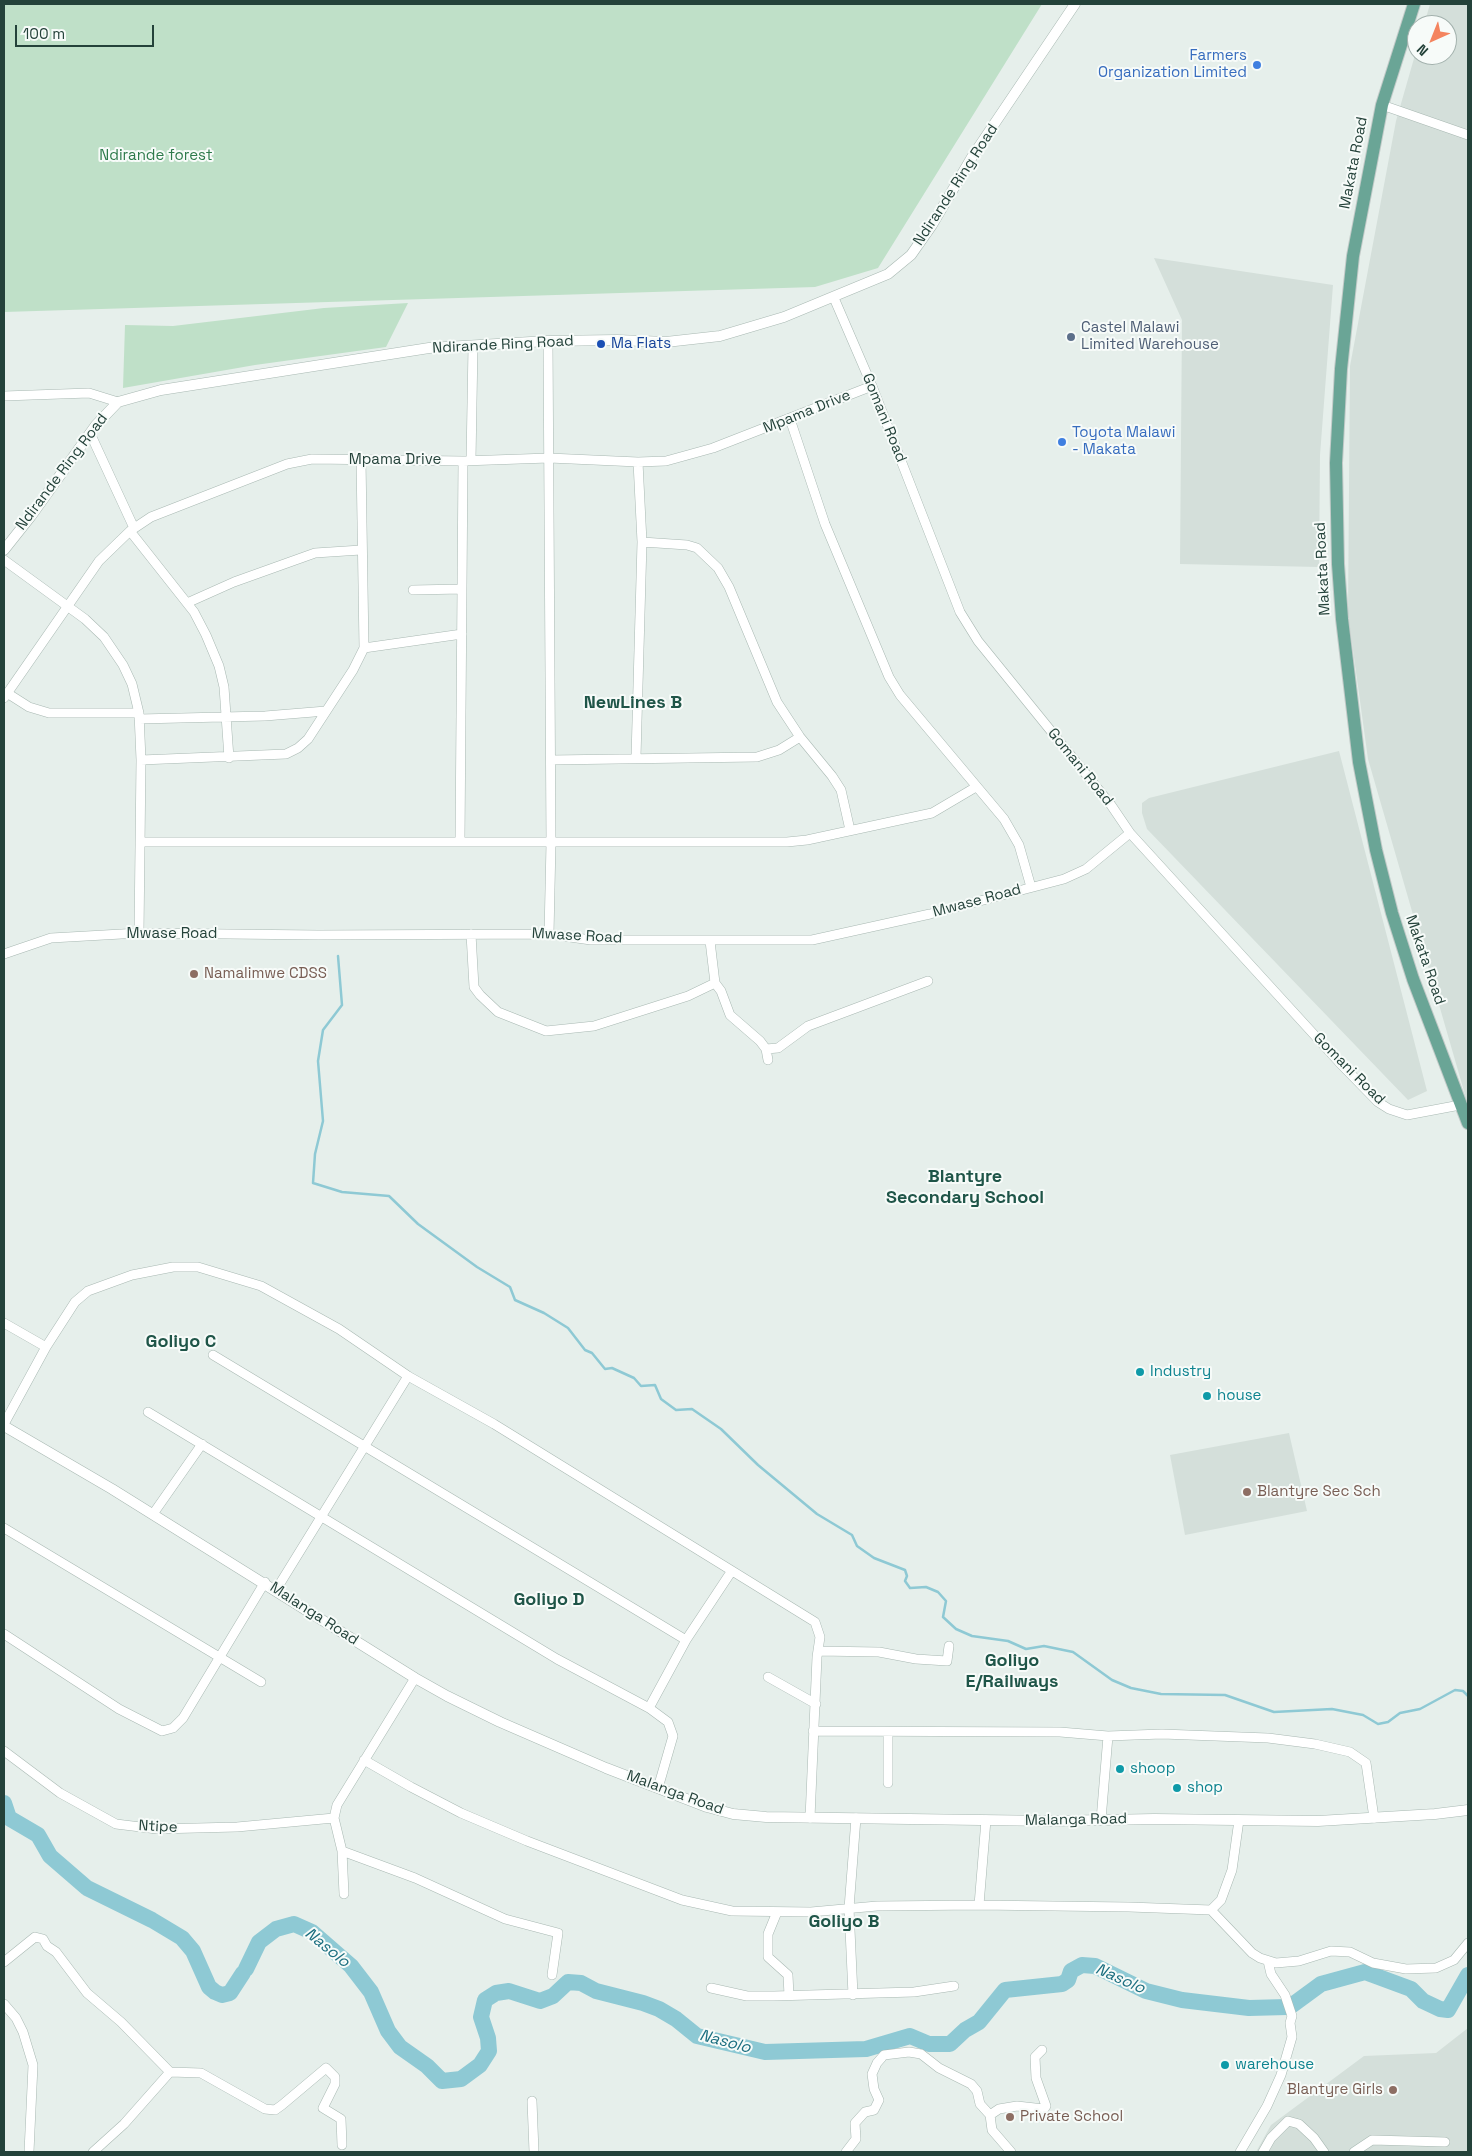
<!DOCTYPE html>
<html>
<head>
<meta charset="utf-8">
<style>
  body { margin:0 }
  #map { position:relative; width:1472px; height:2156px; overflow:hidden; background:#e6efeb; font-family:"Space Grotesk",sans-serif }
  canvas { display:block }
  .frame { position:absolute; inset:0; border:5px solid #24423a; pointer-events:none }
  .north { position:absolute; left:1407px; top:15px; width:50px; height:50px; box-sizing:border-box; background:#f7fbf9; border:1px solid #a3b1ad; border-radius:50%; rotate:224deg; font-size:14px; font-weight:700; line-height:20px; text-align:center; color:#24423a }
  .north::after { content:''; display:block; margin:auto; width:18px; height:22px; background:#f4845f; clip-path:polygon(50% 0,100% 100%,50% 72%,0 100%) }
  .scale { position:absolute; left:15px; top:25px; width:139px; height:22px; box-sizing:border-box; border:2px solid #24423a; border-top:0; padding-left:6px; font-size:15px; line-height:18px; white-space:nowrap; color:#24423a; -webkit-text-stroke:4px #f7fbf9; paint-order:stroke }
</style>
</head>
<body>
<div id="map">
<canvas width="1472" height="2156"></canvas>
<div class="frame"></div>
<div class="north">N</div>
<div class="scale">100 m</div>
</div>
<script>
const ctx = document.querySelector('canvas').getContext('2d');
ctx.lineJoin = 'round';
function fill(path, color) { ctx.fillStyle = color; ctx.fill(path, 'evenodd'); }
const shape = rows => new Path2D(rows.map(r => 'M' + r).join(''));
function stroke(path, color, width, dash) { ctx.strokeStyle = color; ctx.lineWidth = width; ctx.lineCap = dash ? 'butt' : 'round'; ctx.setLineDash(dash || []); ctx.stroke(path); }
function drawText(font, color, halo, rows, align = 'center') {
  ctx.font = font + ' "Space Grotesk",sans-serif'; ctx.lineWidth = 4; ctx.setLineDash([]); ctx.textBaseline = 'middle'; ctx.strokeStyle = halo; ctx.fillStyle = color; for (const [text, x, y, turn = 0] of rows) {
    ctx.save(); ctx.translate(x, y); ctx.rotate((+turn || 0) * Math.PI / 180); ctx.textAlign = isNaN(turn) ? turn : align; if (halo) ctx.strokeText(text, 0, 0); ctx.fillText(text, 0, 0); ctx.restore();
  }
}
fill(shape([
  [1430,4,1468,4,1468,1105,1368,759,1348,614,1350,366,1396,121,1417,48,1417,55,1447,55,1447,25,1424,25],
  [1154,258,1333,285,1320,455,1319,567,1180,564,1182,320],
  [1339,751,1427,1091,1408,1100,1147,829,1142,813,1142,803,1149,798],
  [1289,1433,1307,1511,1185,1535,1170,1455],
  [1468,2028,1468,2152,1256,2152,1271,2125,1364,2056,1436,2053]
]), '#d4dfda');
fill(shape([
  [4,4,1042,4,878,268,815,287,4,312],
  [408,303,386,347,255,365,123,388,125,325,173,326,324,308]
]), '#bfe0c8');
stroke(shape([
  [338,956,342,1005,323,1030,318,1061,323,1121,315,1154,313,1183,342,1192,389,1196,418,1224,477,1267,510,1287,515,1300,544,1313,568,1328,585,1350,592,1353,605,1369,612,1368,634,1378,641,1386,655,1385,661,1399,676,1410,692,1409,721,1429,758,1465,817,1514,852,1535,857,1546,874,1558,905,1570,907,1576,905,1581,910,1588,926,1587,938,1592,946,1601,943,1617,956,1629,972,1636,1008,1641,1026,1649,1044,1646,1073,1652,1112,1680,1131,1688,1161,1694,1225,1695,1274,1712,1332,1709,1363,1715,1378,1724,1388,1722,1400,1713,1420,1709,1455,1690,1463,1691,1468,1696]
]), '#8ec9d4', 2.5);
stroke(shape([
  [4,1803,9,1818,38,1835,50,1856,87,1888,152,1920,182,1938,193,1951,209,1987,215,1992,222,1995,230,1993,243,1973],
  [246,1969,259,1942,276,1929,294,1924,312,1932,351,1966,371,1992,388,2031,400,2047,427,2066,442,2081,461,2079,480,2065,489,2051,488,2038,481,2017,485,2000,496,1993,509,1991,540,2001,553,1996,568,1982,581,1983,596,1991,643,2003,659,2009,676,2019,697,2036,765,2052,866,2049,910,2036,929,2044,950,2044,965,2030,979,2022,1005,1990,1062,1984,1068,1980,1071,1971,1082,1965,1095,1966,1146,1991,1182,2000,1249,2008,1287,2007],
  [1291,2006,1321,1984,1365,1972,1411,1989,1423,2001,1440,2009,1448,2010,1468,1975]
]), '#8ec9d4', 16);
const minor = shape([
  [1382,105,1468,135],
  [834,298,872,386,960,612,978,641,1111,805,1130,833,1339,1062,1378,1102,1389,1109,1407,1115,1460,1105],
  [548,341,551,843,549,934],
  [4,396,89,393,118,402],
  [790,419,825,524,889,677,900,695,1004,819,1019,845,1031,887],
  [90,433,134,528],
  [471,460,473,346],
  [130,531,194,612,206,635,219,666,224,687,229,758],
  [642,542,687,545,697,548,718,568,729,587,777,702,800,737,832,776,841,790,850,830],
  [4,560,85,619,104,637,123,665,132,684,139,713,141,760,139,933],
  [413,590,462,589],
  [187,603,234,582,315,553,361,550],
  [364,648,462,634],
  [7,693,29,707,49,713,139,713],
  [4,698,99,561,130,531,151,517,287,464,312,459,463,461,549,458,638,462,666,461,713,448,872,386],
  [139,719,265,716,326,711],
  [636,757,642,542,638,462],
  [141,760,286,754,298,748,308,739,353,670,364,648,361,460],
  [551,760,757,757,779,750,800,737],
  [460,841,463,461],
  [140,842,787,842,807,840,932,813,976,787],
  [471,934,474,987,480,995,498,1012,546,1031,594,1026,688,996,715,983,710,941],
  [4,954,51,938,139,933,318,935,549,934,591,940,812,940,930,914,1064,879,1086,869,1130,833],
  [715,983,721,991,730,1015,760,1041,766,1049,768,1060],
  [766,1049,778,1048,808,1026,928,981],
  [4,1323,46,1347],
  [213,1355,686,1640],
  [148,1412,557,1659,649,1708,668,1722,673,1736,658,1788],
  [4,1424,46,1347,75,1302,88,1291,132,1275,173,1267,198,1267,261,1286,339,1329,408,1376,494,1424,815,1622,820,1637,817,1657,810,1818],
  [153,1514,202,1444],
  [4,1528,261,1682],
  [276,1590,408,1376],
  [4,1634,119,1709,162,1731,173,1728,183,1718,265,1582],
  [818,1651,879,1652,916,1659,947,1661,949,1646],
  [768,1677,816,1704],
  [649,1708,686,1640,731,1572],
  [813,1731,1060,1732,1108,1736,1162,1734,1268,1738,1315,1744,1350,1752,1366,1763,1374,1818],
  [4,1751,60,1793,116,1824,157,1829,237,1827,334,1818],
  [364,1760,411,1787,461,1813,527,1841,682,1900,732,1911,811,1912,877,1906,979,1905,1129,1907,1211,1910,1221,1900,1232,1870,1239,1820],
  [888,1783,888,1732],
  [1101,1820,1108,1736],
  [342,1851,415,1878,505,1919,558,1933,552,1975],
  [344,1894,342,1851,334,1818,337,1805,415,1678],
  [979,1905,986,1820],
  [1211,1910,1252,1953,1260,1958,1276,1963,1299,1961,1331,1951,1350,1952,1373,1963,1406,1969,1436,1968,1454,1960,1468,1943],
  [777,1912,768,1934,768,1957,788,1975,789,1996],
  [4,1962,35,1937,43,1939,47,1946,56,1952,87,1993,121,2022,170,2072,201,2073,265,2109,275,2110,282,2105,326,2068,335,2077,335,2084,323,2108,341,2119,342,2145],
  [711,1988,747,1996,774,1996,914,1992,954,1986],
  [853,1995,849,1908,856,1818],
  [4,2004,16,2018,23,2032,33,2065,29,2152],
  [532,2101,534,2152],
  [990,2115,999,2109,1017,2106,1044,2109,1046,2106,1036,2078,1035,2057,1042,2050],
  [93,2152,124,2124,170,2072],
  [846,2152,856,2139,855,2123,865,2112,874,2110,879,2100,874,2089,872,2074,877,2063,884,2055,909,2052,921,2054,939,2068,971,2084,977,2091,980,2104,990,2115,992,2130,1011,2152],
  [1240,2152,1267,2106,1281,2075,1292,2037,1290,2023,1292,2016,1285,1995,1271,1974,1268,1961],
  [1263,2152,1271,2138,1288,2121,1299,2124,1314,2138,1324,2152],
  [1354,2152,1372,2140,1445,2142]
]);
const tertiary = shape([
  [4,550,31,516,96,425,118,402,161,390,429,348,548,341,617,340,666,342,720,336,784,317,888,274,911,255,932,225,972,157,1075,4],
  [4,1426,112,1489,415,1678,447,1696,500,1722,606,1768,707,1807,733,1814,766,1817,1052,1821,1154,1819,1318,1821,1435,1814,1468,1810]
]);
const primary = shape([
  [1414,4,1382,105,1353,256,1341,369,1336,463,1338,564,1342,619,1359,762,1376,850,1392,913,1413,979,1468,1123]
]);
stroke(minor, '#a8b8b2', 10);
stroke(tertiary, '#a8b8b2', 11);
stroke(primary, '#c2cac8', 14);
stroke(minor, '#fff', 9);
stroke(tertiary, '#fff', 10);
stroke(primary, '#6aa596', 12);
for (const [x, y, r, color] of [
  [1257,65,5,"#3f7fe0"],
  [1071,337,5,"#5c6f8a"],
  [601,344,5,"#1a4fb4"],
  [1062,442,5,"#3f7fe0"],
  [194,974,5,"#8d6e63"],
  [1140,1372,5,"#0f9aa8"],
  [1207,1396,5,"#0f9aa8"],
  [1247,1492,5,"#8d6e63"],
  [1120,1769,5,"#0f9aa8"],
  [1177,1788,5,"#0f9aa8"],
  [1225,2065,5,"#0f9aa8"],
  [1393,2090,5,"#8d6e63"],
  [1010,2117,5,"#8d6e63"]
]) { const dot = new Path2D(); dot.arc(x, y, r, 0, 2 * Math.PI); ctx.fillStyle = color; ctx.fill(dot); stroke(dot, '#f7fbf9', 2); }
drawText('15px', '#366cbe', '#f7fbf9', [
  ["Farmers",1247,56],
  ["Organization Limited",1247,73],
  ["Toyota Malawi",1072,433,"left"],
  ["- Makata",1072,450,"left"]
], 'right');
drawText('15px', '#2d7a4b', '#f7fbf9', [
  ["Ndirande forest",156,156]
]);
drawText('15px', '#24423a', '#f7fbf9', [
  ["Makata Road",1354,163,-79],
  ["Ndirande Ring Road",956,185,-57],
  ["Ndirande Ring Road",503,345,-3],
  ["Mpama Drive",807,412,-22],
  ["Gomani Road",884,418,68],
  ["Mpama Drive",395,460],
  ["Ndirande Ring Road",62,472,-53],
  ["Makata Road",1323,569,-93],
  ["Gomani Road",1080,767,51],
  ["Mwase Road",977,901,-15],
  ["Mwase Road",172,934],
  ["Mwase Road",577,936,3],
  ["Makata Road",1425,960,71],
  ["Gomani Road",1349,1069,45],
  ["Malanga Road",314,1614,33],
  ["Malanga Road",675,1793,20],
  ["Malanga Road",1076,1820,-1],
  ["Ntipe",158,1827,3]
]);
drawText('15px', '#4e5e75', '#f7fbf9', [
  ["Castel Malawi",1081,328],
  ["Limited Warehouse",1081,345]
], 'left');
drawText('15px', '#164399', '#f7fbf9', [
  ["Ma Flats",611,344]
], 'left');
drawText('15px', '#785e54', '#f7fbf9', [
  ["Namalimwe CDSS",204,974],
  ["Blantyre Sec Sch",1257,1492],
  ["Blantyre Girls",1383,2090,"right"],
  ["Private School",1020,2117]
], 'left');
drawText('15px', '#0d838f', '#f7fbf9', [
  ["Industry",1150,1372],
  ["house",1217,1396],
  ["shoop",1130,1769],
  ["shop",1187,1788],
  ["warehouse",1235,2065]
], 'left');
drawText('italic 16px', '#1c6f80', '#f7fbf9', [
  ["Nasolo",327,1948,39],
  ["Nasolo",1120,1979,24],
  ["Nasolo",725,2042,15]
]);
drawText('bold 18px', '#1f5548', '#f7fbf9', [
  ["NewLines B",633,703],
  ["Blantyre",965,1177],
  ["Secondary School",965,1198],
  ["Goliyo C",181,1342],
  ["Goliyo D",549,1600],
  ["Goliyo",1012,1661],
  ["E/Railways",1012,1682],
  ["Goliyo B",844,1922]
]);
</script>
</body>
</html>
